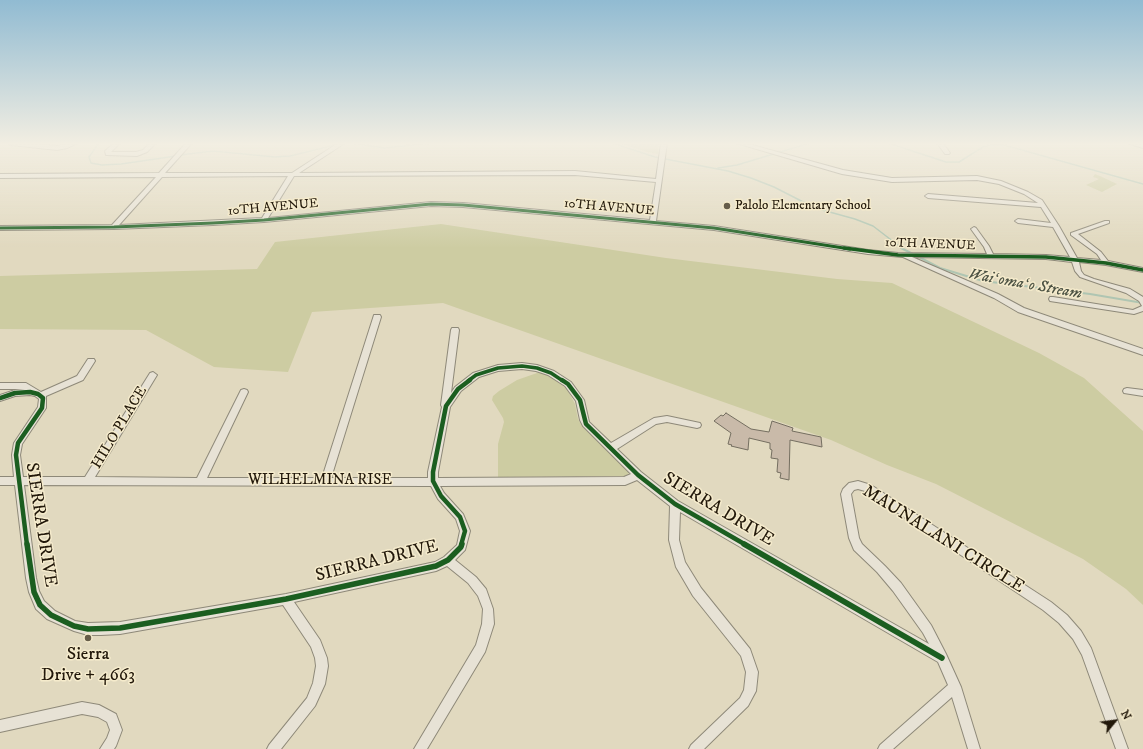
<!DOCTYPE html>
<html>
<head>
<meta charset="utf-8">
<style>
  body { margin:0 }
  #map { position:relative; width:1143px; height:749px; overflow:hidden; background:#e1d9bf; font-family:"IM FELL DW Pica",serif }
  canvas { display:block }
  .north { position:absolute; left:1095px; top:701px; width:40px; height:40px; -webkit-text-stroke:3px #f5ebcc; paint-order:stroke; rotate:61deg; font-size:11px; font-weight:700; line-height:16px; text-align:center; color:#22180a }
  .north::after { content:''; display:block; margin:auto; width:14px; height:18px; background:#22180a; clip-path:polygon(50% 0,100% 100%,50% 72%,0 100%) }
</style>
</head>
<body>
<div id="map">
<canvas width="1143" height="749"></canvas>
<div class="north">N</div>
</div>
<script>
const ctx = document.querySelector('canvas').getContext('2d');
ctx.lineJoin = 'round';
function fill(path, color) { ctx.fillStyle = color; ctx.fill(path, 'evenodd'); }
const shape = rows => new Path2D(rows.map(r => 'M' + r).join(''));
function stroke(path, color, width, dash) { ctx.strokeStyle = color; ctx.lineWidth = width; ctx.lineCap = dash ? 'butt' : 'round'; ctx.setLineDash(dash || []); ctx.stroke(path); }
function drawText(font, color, halo, rows, align = 'center') {
  ctx.font = font + ' "IM FELL DW Pica",serif'; ctx.lineWidth = 3; ctx.setLineDash([]); ctx.textBaseline = 'middle'; ctx.strokeStyle = halo; ctx.fillStyle = color; for (const [text, x, y, turn = 0] of rows) {
    ctx.save(); ctx.translate(x, y); ctx.rotate((+turn || 0) * Math.PI / 180); ctx.textAlign = isNaN(turn) ? turn : align; if (halo) ctx.strokeText(text, 0, 0); ctx.fillText(text, 0, 0); ctx.restore();
  }
}
fill(shape([
  [619,143,659,143,658,154,647,152],
  [1095,174,1100,176,1117,184,1102,192,1086,185,1099,179,1093,177],
  [441,224,666,258,837,279,892,283,1039,353,1084,378,1143,431,1143,605,1126,589,1083,559,936,484,887,465,831,440,443,303,312,312,288,372,214,367,146,330,0,329,0,276,257,269,275,242],
  [537,373,543,373,549,375,567,389,575,404,578,419,582,426,629,473,627,476,498,477,498,444,504,422,503,418,492,400,493,396,499,391,517,380]
]), '#cdcca2');
stroke(shape([
  [99,143,89,157,91,163,102,165,121,164,176,156],
  [352,143,384,148,432,143],
  [612,143,655,157,728,171,751,178,774,187,815,208,855,219,873,226,903,249],
  [888,143,946,162,959,162,983,147,990,145,1004,145,1143,184],
  [180,155,213,151,275,157,290,156,339,144],
  [718,168,737,165,810,143]
]), '#afc5b2', 1.5);
stroke(shape([
  [901,248,913,254],
  [917,256,940,268,983,281,1090,294,1143,303]
]), '#afc5b2', 2);
const building = shape([
  [726,413,751,429,769,432,772,421,793,428,792,431,821,437,822,447,790,440,789,480,780,478,781,473,777,472,778,459,771,458,772,450,770,449,770,443,749,438,748,450,731,446,732,445,728,444,731,433,714,421,721,415,723,416,726,413]
]);
fill(building, '#c9baa9');
stroke(building, '#746e60', 1);
const minor = shape([
  [8,143,26,143,57,146,70,143,78,143,67,148,57,150,11,145,8,143],
  [114,143,120,143,111,152,136,152,143,150,150,143,156,143,147,152,137,156,106,155,105,151,114,143],
  [186,143,192,143,165,173,292,173,338,143,345,143,299,173,575,171,656,179,661,143,667,143,656,221,714,226,868,250,898,253,987,254,984,247,971,229,974,227,976,228,989,246,993,254,1046,255,1070,257,1053,227,1018,223,1015,221,1018,219,1051,223,1041,207,928,198,925,196,928,194,1038,203,1024,194,999,184,977,180,892,182,842,174,736,143,745,143,843,170,892,178,977,176,1001,181,1028,192,1042,200,1059,226,1077,258,1101,260,1097,254,1071,235,1071,233,1105,221,1109,221,1109,223,1078,234,1101,252,1108,261,1143,268,1143,272,1106,265,1079,262,1081,271,1084,275,1094,279,1130,289,1143,297,1143,311,1134,314,1050,301,1049,299,1050,297,1053,297,1133,310,1142,306,1139,301,1126,293,1080,277,1075,271,1072,262,1046,259,912,257,998,294,1024,308,1143,349,1143,355,1018,312,994,298,903,257,868,254,714,230,463,207,431,206,264,222,213,225,114,229,0,230,0,226,112,225,156,177,0,178,0,174,159,173,186,143],
  [575,175,656,182,650,220,463,203,431,202,268,218,294,176,575,175],
  [288,176,262,218,119,225,162,177,288,176],
  [937,143,943,143,950,153,949,154,945,154,937,143],
  [1129,143,1143,144,1143,148,1130,144,1129,143],
  [374,315,380,315,381,317,331,478,428,478,428,472,442,407,441,405,451,330,452,328,458,328,459,330,451,393,455,387,473,373,498,365,522,363,537,365,554,371,571,382,584,400,589,422,611,443,654,418,667,416,700,423,701,425,700,427,697,428,667,422,656,424,617,449,641,472,678,501,929,644,923,633,893,591,877,572,854,550,849,538,841,494,843,489,849,483,858,481,871,485,1051,602,1067,615,1081,631,1091,648,1128,749,1116,749,1082,655,1073,639,1059,623,1043,610,865,491,858,489,854,490,851,494,859,538,862,544,885,566,901,583,931,625,946,654,961,687,980,749,968,749,952,697,893,749,878,749,880,745,948,685,938,662,680,512,679,540,685,562,701,588,750,649,758,672,756,691,748,706,704,749,689,749,691,745,740,698,744,690,746,672,741,656,693,596,676,567,669,540,670,506,637,480,625,485,440,486,444,493,463,514,470,531,465,550,455,560,476,577,486,589,493,609,494,624,485,652,427,749,414,749,476,645,482,624,483,609,478,596,468,583,447,566,436,571,294,602,320,640,327,658,328,666,325,684,315,706,281,749,267,749,269,745,307,698,313,683,316,666,315,658,311,647,283,605,120,634,101,635,88,635,74,631,47,619,36,609,29,592,26,578,15,485,0,485,0,477,14,477,12,455,14,443,38,407,39,399,35,396,30,395,15,396,0,401,0,395,15,390,25,389,0,389,0,383,26,383,41,392,77,376,88,359,94,359,95,361,83,380,46,396,46,408,22,444,20,455,23,477,85,477,150,373,153,372,157,375,95,477,197,478,241,390,244,389,247,390,248,392,207,478,322,478,374,315],
  [522,369,536,371,548,375,565,386,576,401,580,420,583,426,631,474,624,477,438,478,438,472,450,407,461,391,479,377,498,371,522,369],
  [24,485,431,486,438,499,456,519,460,531,457,545,444,557,435,562,286,594,120,622,88,623,75,621,55,611,44,601,39,591,36,578,24,485],
  [1127,388,1143,390,1143,396,1124,393,1123,391,1124,389,1127,388],
  [82,702,99,705,116,714,122,730,116,746,114,749,100,749,107,738,110,730,107,722,98,717,82,714,0,732,0,720,82,702]
]);
stroke(minor, '#8e8979', 2);
fill(minor, '#e7e2d5');
stroke(shape([
  [0,228,114,227,213,223,264,220,431,204,463,205,714,228,850,249]
]), '#1b5e20', 3);
stroke(shape([
  [844,248,898,255,1046,257,1106,263,1143,270],
  [468,381,476,375,498,368,522,366,537,368,551,373,563,381]
]), '#1b5e20', 3.5);
stroke(shape([
  [562,380,568,384,580,400,586,424,638,475,675,504,746,545],
  [0,398,15,393,30,392,38,394,43,398,42,408,18,443,16,455,27,545],
  [461,545,465,531,460,517,441,496,433,481,433,472,446,406,458,389,470,380]
]), '#1b5e20', 4.5);
stroke(shape([
  [27,544,34,592,40,605,51,615,74,626,88,629,120,628,286,599,436,566,448,560,461,547,462,544],
  [744,544,942,658]
]), '#1b5e20', 5.5);
const sky = ctx.createLinearGradient(0, 0, 0, 248);
sky.addColorStop(0, '#91bbd2');
sky.addColorStop(0.58, '#f2eee2');
sky.addColorStop(1, '#f2eee200');
ctx.fillStyle = sky;
ctx.fillRect(0, 0, 1143, 248);
for (const [x, y, r, color] of [
  [727,206,4,"#655c49"],
  [88,638,4,"#655c49"]
]) { const dot = new Path2D(); dot.arc(x, y, r, 0, 2 * Math.PI); ctx.fillStyle = color; ctx.fill(dot); stroke(dot, '#f5ebcc', 1.5); }
drawText('13px', '#22180a', '#f5ebcc', [
  ["Palolo Elementary School",735,206]
], 'left');
drawText('13px', '#22180a', '#f5ebcc', [
  ["10TH AVENUE",273,208,-5],
  ["10TH AVENUE",609,208,5],
  ["10TH AVENUE",930,245,2]
]);
drawText('15px', '#22180a', '#f5ebcc', [
  ["HILO PLACE",120,428,-59],
  ["WILHELMINA RISE",320,481]
]);
drawText('italic 16px', '#4c5243', '#f5ebcc', [
  ["Waiʻomaʻo Stream",1025,285,10]
]);
drawText('18px', '#22180a', '#f5ebcc', [
  ["SIERRA DRIVE",718,510,31],
  ["SIERRA DRIVE",40,525,81],
  ["MAUNALANI CIRCLE",943,540,32],
  ["SIERRA DRIVE",377,562,-14]
]);
drawText('18px', '#22180a', '#f5ebcc', [
  ["Sierra",88,655],
  ["Drive + 4663",88,676]
]);
</script>
</body>
</html>
